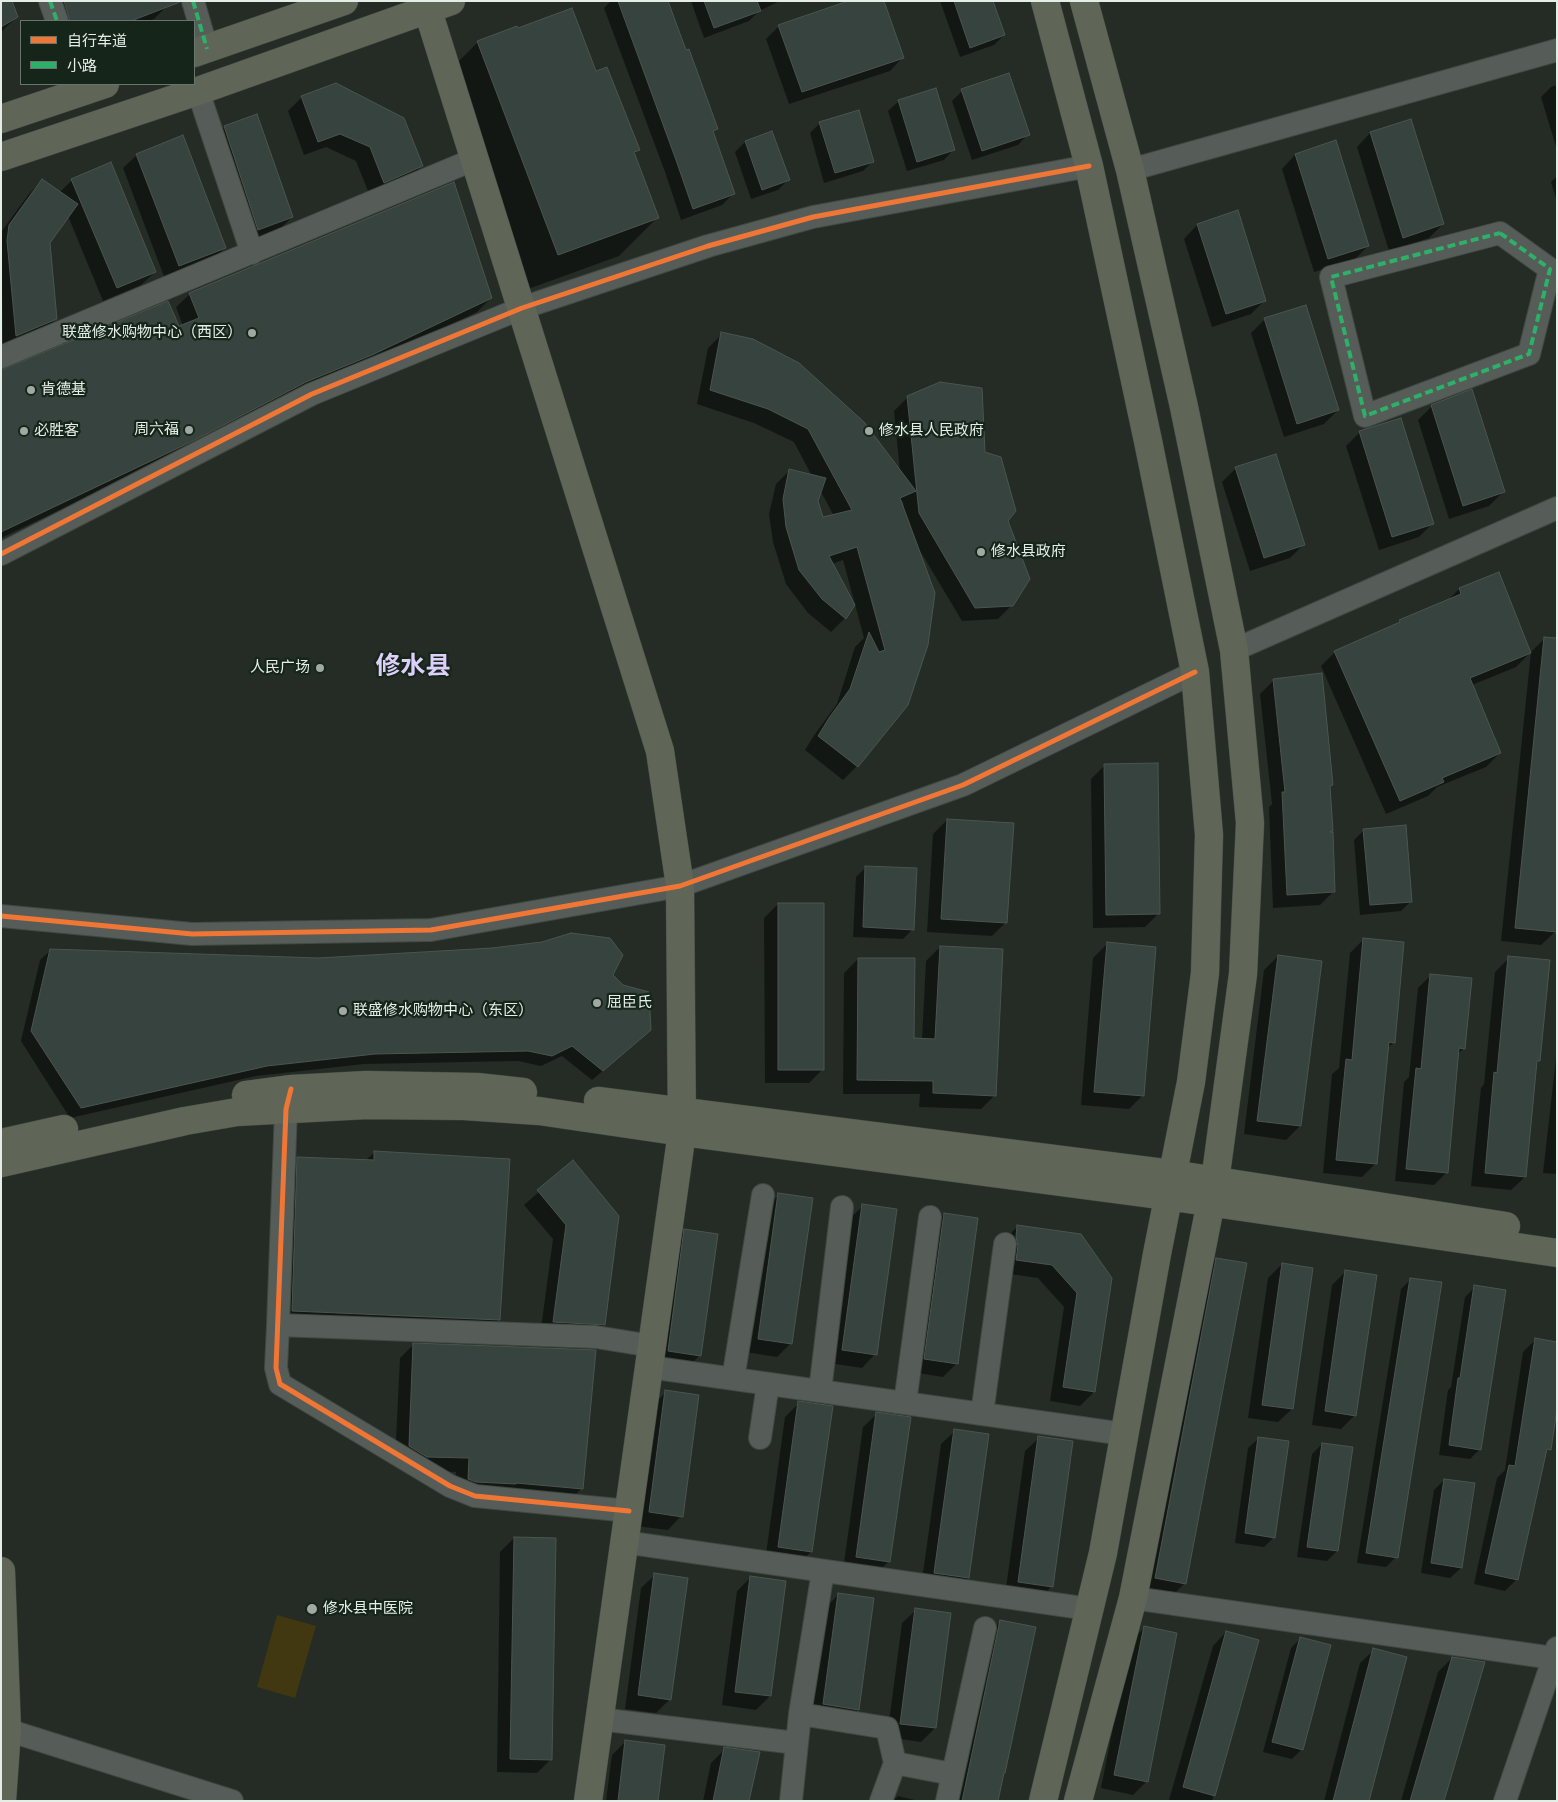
<!DOCTYPE html>
<html>
<head>
<meta charset="utf-8">
<style>
  body { margin:0 }
  #map { position:relative; width:1558px; height:1802px; overflow:hidden; background:#242c25; font-family:"Noto Sans","Noto Sans SC",sans-serif }
  canvas { display:block }
  .frame { position:absolute; inset:0; border:2px solid #e4eee6; pointer-events:none }
  .legend { position:absolute; left:20px; top:20px; width:175px; height:65px; box-sizing:border-box; background:#16251a; border:1px solid #68756c; margin:0; padding:6px 9px; list-style:none; font-size:15px; color:#e4eee6 }
  .legend li { display:flex; align-items:center; gap:10px; height:25px }
  .legend b { width:25px; border:1px solid #68756c }
</style>
</head>
<body>
<div id="map">
<canvas width="1558" height="1802"></canvas>
<div class="frame"></div>
<ul class="legend">
<li><b style="height:6px;background:#f07635"></b>自行车道</li>
<li><b style="height:6px;background:#2db169"></b>小路</li>
</ul>
</div>
<script>
const ctx = document.querySelector('canvas').getContext('2d');
ctx.lineJoin = 'round';
function fill(path, color) { ctx.fillStyle = color; ctx.fill(path, 'evenodd'); }
const shape = rows => new Path2D(rows.map(r => 'M' + r).join(''));
function stroke(path, color, width, dash) { ctx.strokeStyle = color; ctx.lineWidth = width; ctx.lineCap = dash ? 'butt' : 'round'; ctx.setLineDash(dash || []); ctx.stroke(path); }
function drawText(font, color, halo, rows, align = 'center') {
  ctx.font = font + ' "Noto Sans","Noto Sans SC",sans-serif'; ctx.lineWidth = 4.5; ctx.setLineDash([]); ctx.textBaseline = 'middle'; ctx.strokeStyle = halo; ctx.fillStyle = color; for (const [text, x, y, turn = 0] of rows) {
    ctx.save(); ctx.translate(x, y); ctx.rotate((+turn || 0) * Math.PI / 180); ctx.textAlign = isNaN(turn) ? turn : align; if (halo) ctx.strokeText(text, 0, 0); ctx.fillText(text, 0, 0); ctx.restore();
  }
}
fill(shape([
  [277,1615,316,1626,295,1698,257,1687]
]), '#413711');
fill(shape([
  [1,1,17,17,1,32],
  [40,1,165,1,167,6,154,19,148,21,55,21],
  [611,1,667,1,685,52,716,129,713,133,734,193,722,205,681,220,665,172,604,8],
  [691,1,780,1,759,11,749,21,704,38],
  [842,1,883,1,902,58,890,71,789,104,766,39,779,26,843,4],
  [940,1,992,1,1004,35,994,45,960,57],
  [478,42,596,73,638,149,634,154,657,218,619,256,520,292,440,80],
  [1557,85,1557,150,1541,97,1551,87],
  [962,91,1028,134,1018,145,972,160,952,101],
  [302,97,422,166,408,180,370,196,356,161,326,147,304,155,288,111],
  [899,101,954,149,944,160,907,171,888,111],
  [256,116,292,217,278,231,244,243,210,141,224,127],
  [820,123,873,161,863,171,824,183,810,133],
  [1370,133,1443,224,1429,238,1389,251,1357,147],
  [745,142,788,180,778,190,751,199,735,152],
  [137,155,225,248,211,261,165,279,123,168],
  [1295,155,1368,246,1354,260,1314,272,1282,169],
  [1557,176,1557,202,1551,182],
  [42,180,59,193,72,180,155,272,141,285,103,301,68,216,48,243,56,319,42,333,3,349,1,232,29,194],
  [1197,225,1265,300,1251,314,1212,327,1184,239],
  [190,294,491,298,477,312,1,538,1,370,183,326,176,307],
  [1265,319,1338,410,1324,424,1284,437,1251,333],
  [722,334,900,472,894,411,908,397,984,453,1007,520,1012,605,998,619,962,621,919,549,917,549,857,766,843,780,805,750,815,734,837,704,855,647,864,638,843,560,832,564,853,605,845,618,831,632,808,613,786,584,773,542,769,514,776,484,790,470,812,476,794,442,754,423,697,404,708,348],
  [820,490,834,516,823,518,816,501],
  [903,501,904,511,900,504],
  [1432,406,1503,492,1489,506,1449,519,1418,420],
  [1360,432,1433,523,1419,537,1379,550,1346,446],
  [1236,468,1304,544,1290,558,1250,571,1222,482],
  [1498,573,1530,653,1545,638,1555,932,1541,945,1501,941,1531,652,1516,667,1472,685,1500,753,1486,767,1437,787,1428,796,1386,814,1321,666,1335,652,1395,626,1399,621,1447,601,1459,589],
  [1274,680,1332,785,1329,788,1328,833,1334,891,1320,905,1273,908,1269,807,1272,804,1260,694],
  [1105,765,1159,913,1145,927,1093,928,1091,779],
  [947,820,1006,922,992,936,927,932,933,834],
  [1364,830,1411,901,1401,911,1360,915,1354,840],
  [866,867,913,929,903,939,853,937,856,877],
  [778,904,823,1069,809,1083,765,1083,764,918],
  [1363,940,1394,1042,1387,1049,1376,1163,1362,1177,1323,1173,1332,1074,1339,1068,1350,953],
  [1107,944,1143,1095,1129,1109,1081,1105,1093,958],
  [940,947,994,1096,981,1109,919,1107,920,1094,843,1094,844,973,858,959,913,1039,922,1039,926,961],
  [492,949,612,975,639,1040,592,1080,562,1056,541,1066,518,1061,364,1064,256,1076,70,1118,21,1041,40,960,51,950,318,960],
  [1278,956,1321,962,1300,1126,1286,1140,1244,1134,1264,970],
  [1509,958,1539,1061,1536,1064,1525,1177,1511,1190,1471,1186,1481,1088,1484,1084,1495,972],
  [1431,975,1464,1048,1457,1055,1446,1173,1434,1185,1395,1181,1404,1082,1409,1077,1418,988],
  [1557,1049,1557,1174,1543,1173],
  [375,1152,499,1320,485,1334,278,1325,284,1172,298,1159,365,1161],
  [573,1162,604,1325,590,1338,540,1336,553,1239,524,1205],
  [779,1195,791,1343,777,1357,745,1352,765,1208],
  [863,1206,875,1354,862,1368,829,1363,849,1219],
  [944,1214,957,1363,943,1377,911,1372,930,1228],
  [1018,1226,1081,1235,1094,1392,1080,1406,1050,1401,1064,1307,1038,1278,1003,1273,1004,1240],
  [685,1231,700,1355,686,1369,655,1365,671,1244],
  [1216,1259,1185,1583,1171,1597,1142,1591,1202,1273],
  [1282,1264,1292,1409,1278,1422,1248,1418,1268,1278],
  [1346,1271,1355,1415,1341,1429,1312,1425,1332,1285],
  [1411,1279,1396,1557,1386,1567,1357,1563,1401,1289],
  [1475,1287,1480,1449,1470,1459,1439,1455,1448,1390,1451,1387,1465,1297],
  [1535,1340,1549,1449,1544,1454,1517,1579,1505,1591,1474,1584,1497,1478,1505,1470,1523,1352],
  [414,1344,582,1488,568,1502,455,1493,456,1472,413,1470,395,1460,400,1358],
  [666,1392,681,1516,668,1530,636,1526,652,1406],
  [799,1403,811,1552,797,1565,765,1561,785,1417],
  [877,1414,889,1561,875,1575,843,1570,863,1427],
  [955,1431,987,1435,968,1578,954,1592,921,1587,941,1444],
  [1039,1438,1052,1586,1038,1600,1005,1595,1025,1451],
  [1259,1438,1274,1537,1264,1547,1235,1543,1248,1448],
  [1322,1444,1337,1551,1327,1561,1297,1557,1312,1454],
  [1444,1480,1461,1568,1450,1578,1421,1573,1434,1490],
  [514,1538,551,1759,537,1773,497,1772,500,1552],
  [655,1575,670,1699,656,1713,625,1709,641,1588],
  [751,1577,770,1696,756,1710,722,1705,737,1591],
  [838,1595,858,1710,844,1723,810,1718,824,1609],
  [916,1610,935,1728,921,1742,887,1737,902,1623],
  [1001,1621,997,1801,951,1801,987,1635],
  [1144,1628,1147,1781,1133,1795,1101,1788,1130,1642],
  [1226,1632,1257,1641,1212,1801,1169,1800,1213,1646],
  [1301,1638,1302,1749,1292,1759,1263,1752,1291,1648],
  [1374,1650,1367,1801,1324,1801,1360,1663],
  [1452,1658,1443,1801,1401,1801,1438,1672],
  [626,1741,657,1801,606,1801,612,1755],
  [725,1749,748,1801,703,1801,711,1763],
  [898,1796,919,1801,893,1801]
]), '#0007');
const building = shape([
  [1,1,12,1,18,17,1,27,1,1],
  [64,1,180,1,180,2,131,21,70,21,64,1],
  [618,1,668,1,686,50,689,49,718,129,713,131,735,194,693,209,676,160,618,1],
  [704,1,757,1,761,11,714,28,704,1],
  [848,1,884,1,904,58,802,92,778,25,848,1],
  [954,1,993,1,1005,35,970,48,954,1],
  [572,8,596,71,607,67,640,150,634,152,659,218,558,255,477,41,517,26,518,28,572,8],
  [1009,73,1030,135,982,151,961,89,1009,73],
  [336,83,404,118,423,166,384,183,370,147,340,134,318,142,301,96,336,83],
  [936,88,955,150,917,162,898,100,936,88],
  [859,110,874,162,835,173,819,122,859,110],
  [257,114,293,217,258,230,224,126,257,114],
  [1411,119,1444,224,1403,238,1370,132,1411,119],
  [772,131,790,180,762,190,745,141,772,131],
  [183,135,226,248,179,266,136,154,183,135],
  [1336,140,1369,246,1328,259,1295,154,1336,140],
  [111,162,156,272,117,288,71,179,111,162],
  [42,179,78,204,50,243,57,319,16,336,7,241,9,225,42,179],
  [454,182,492,298,372,355,306,382,193,441,1,532,1,370,168,301,179,326,199,318,189,293,454,182],
  [1238,210,1266,301,1226,314,1197,224,1238,210],
  [1306,305,1339,410,1297,424,1264,318,1306,305],
  [721,332,753,339,799,363,864,422,916,491,900,498,935,593,928,645,908,705,858,767,818,736,829,718,850,689,869,632,879,652,885,650,857,547,829,556,855,605,846,619,822,599,799,570,786,527,783,499,789,469,826,478,818,501,823,517,852,510,808,429,768,409,710,390,721,332],
  [940,382,982,388,985,452,1001,457,1016,511,1008,521,1030,579,1013,606,975,608,919,513,907,396,940,382],
  [1472,389,1505,492,1463,506,1431,405,1472,389],
  [1401,418,1434,524,1392,537,1359,431,1401,418],
  [1276,454,1305,545,1264,558,1235,467,1276,454],
  [1499,572,1531,653,1470,678,1501,753,1442,778,1444,782,1400,801,1334,651,1400,622,1399,620,1461,594,1459,588,1499,572],
  [1544,637,1557,638,1557,932,1515,928,1544,637],
  [1322,673,1333,785,1330,786,1333,831,1330,832,1333,832,1335,892,1287,895,1282,792,1285,792,1273,679,1322,673],
  [1158,763,1160,914,1106,915,1104,764,1158,763],
  [947,819,1014,823,1007,923,941,919,947,819],
  [1406,825,1412,902,1370,905,1363,829,1406,825],
  [865,866,917,868,914,930,863,927,865,866],
  [778,903,824,903,824,1070,778,1070,778,903],
  [571,933,610,938,623,955,613,975,623,985,649,992,651,1030,603,1071,572,1046,552,1056,528,1051,375,1054,267,1066,81,1108,31,1031,50,949,318,958,492,948,542,942,571,933],
  [1363,938,1404,942,1395,1043,1389,1042,1377,1164,1336,1160,1346,1059,1352,1060,1363,938],
  [1107,942,1156,947,1144,1096,1094,1092,1107,942],
  [940,946,1003,949,996,1096,933,1093,933,1081,857,1080,858,958,915,958,914,1038,935,1039,940,946],
  [1278,955,1322,961,1301,1126,1257,1121,1278,955],
  [1508,956,1550,960,1540,1061,1537,1061,1526,1177,1485,1173,1494,1072,1497,1073,1508,956],
  [1430,974,1472,978,1465,1049,1459,1048,1448,1173,1406,1169,1416,1068,1421,1069,1430,974],
  [374,1151,510,1159,500,1320,292,1311,297,1157,374,1160,374,1151],
  [573,1160,619,1216,605,1325,553,1322,566,1225,537,1190,573,1160],
  [778,1193,813,1198,792,1344,758,1339,778,1193],
  [862,1204,897,1209,877,1355,842,1350,862,1204],
  [944,1213,978,1218,958,1364,924,1359,944,1213],
  [1017,1225,1081,1234,1112,1278,1095,1392,1063,1387,1077,1293,1052,1265,1016,1260,1018,1246,1016,1237,1017,1225],
  [684,1229,718,1234,701,1356,668,1351,684,1229],
  [1216,1258,1247,1263,1186,1584,1155,1578,1216,1258],
  [1282,1263,1313,1268,1293,1409,1262,1405,1282,1263],
  [1345,1270,1377,1275,1356,1416,1325,1411,1345,1270],
  [1410,1278,1442,1282,1398,1558,1366,1553,1410,1278],
  [1474,1285,1506,1290,1481,1450,1449,1445,1458,1378,1460,1378,1474,1285],
  [1535,1338,1557,1342,1557,1409,1551,1450,1547,1449,1518,1580,1485,1573,1509,1465,1515,1466,1535,1338],
  [413,1343,596,1350,583,1489,516,1483,516,1484,476,1482,468,1479,469,1458,427,1457,409,1446,413,1343],
  [665,1390,699,1395,683,1517,649,1512,665,1390],
  [798,1401,833,1406,812,1552,778,1547,798,1401],
  [876,1412,911,1417,890,1562,856,1557,876,1412],
  [954,1429,989,1434,969,1578,934,1573,954,1429],
  [1038,1436,1073,1441,1053,1587,1018,1582,1038,1436],
  [1258,1437,1289,1441,1275,1538,1245,1533,1258,1437],
  [1322,1443,1353,1447,1338,1551,1307,1547,1322,1443],
  [1444,1479,1475,1483,1462,1568,1431,1563,1444,1479],
  [514,1537,556,1538,552,1760,510,1759,514,1537],
  [654,1573,688,1578,671,1700,638,1695,654,1573],
  [750,1576,786,1581,771,1696,735,1692,750,1576],
  [838,1593,874,1598,859,1710,823,1704,838,1593],
  [915,1608,951,1613,936,1728,900,1724,915,1608],
  [1000,1620,1036,1627,1005,1773,1004,1773,998,1801,962,1801,1000,1620],
  [1144,1626,1177,1633,1148,1782,1114,1775,1144,1626],
  [1226,1631,1259,1640,1215,1796,1183,1787,1226,1631],
  [1300,1637,1331,1645,1303,1750,1272,1742,1300,1637],
  [1373,1648,1407,1657,1369,1801,1333,1801,1373,1648],
  [1452,1657,1485,1662,1444,1801,1410,1801,1452,1657],
  [625,1740,665,1745,658,1801,618,1801,625,1740],
  [724,1747,760,1752,749,1801,713,1801,724,1747]
]);
fill(building, '#37433f');
stroke(building, '#4c5450', 1);
const minor = shape([
  [50,1,57,21],
  [193,1,207,49],
  [198,91,252,253],
  [1130,170,1557,50],
  [1500,233,1550,269,1529,354,1365,416,1331,277,1500,233],
  [1,357,475,159],
  [1,554,312,394,522,308,708,246,813,217,1089,166],
  [1234,650,1557,508],
  [1,916,192,934,431,930,680,886,963,785,1195,672],
  [290,1093,286,1109,278,1325,276,1368,280,1384,450,1486,475,1496,629,1511],
  [278,1325,596,1337,652,1346],
  [649,1367,1124,1434],
  [733,1379,763,1195],
  [820,1391,842,1207],
  [905,1403,930,1217],
  [982,1414,1005,1244],
  [760,1438,768,1384],
  [624,1542,1089,1609],
  [1133,1598,1553,1658],
  [800,1714,887,1728,895,1763,881,1801],
  [599,1719,796,1743],
  [1,1728,232,1801],
  [895,1763,952,1774],
  [791,1801,800,1714,823,1571],
  [947,1801,985,1628],
  [1505,1801,1557,1648]
]);
const major = shape([
  [425,1,660,751,680,886,682,1132,588,1801],
  [194,53,344,1],
  [1,119,105,84],
  [1,157,198,91,451,1],
  [246,1095,291,1089,366,1085,477,1087,523,1092],
  [598,1101,1172,1174,1506,1226],
  [1,1143,64,1129],
  [1,1163,185,1121,237,1112,367,1105,464,1106,539,1111,682,1132,1168,1196,1557,1253],
  [1,1571,7,1730,2,1801],
  [1043,1801,1103,1553,1157,1254,1191,1082,1205,973,1209,835,1195,672,1148,441,1089,166,1045,1],
  [1078,1801,1133,1598,1215,1181,1243,974,1250,823,1234,650,1184,407,1130,170,1084,1]
]);
stroke(minor, '#414842', 24);
stroke(major, '#414842', 29);
stroke(minor, '#565c57', 22);
stroke(major, '#5f6658', 28);
stroke(shape([
  [50,1,57,21],
  [193,1,207,49],
  [1500,233,1550,269,1529,354,1365,416,1331,277,1500,233]
]), '#2db169', 4, [8, 4]);
stroke(shape([
  [1,554,312,394,522,308,708,246,813,217,1089,166],
  [1,916,192,934,431,930,680,886,963,785,1195,672],
  [291,1089,286,1109,276,1368,280,1384,450,1486,475,1496,629,1511]
]), '#f07635', 5);
for (const [x, y, r, color] of [
  [252,333,5,"#a1aaa2"],
  [31,390,5,"#a1aaa2"],
  [189,430,5,"#a1aaa2"],
  [24,431,5,"#a1aaa2"],
  [869,431,5,"#a1aaa2"],
  [981,552,5,"#a1aaa2"],
  [320,668,5,"#a1aaa2"],
  [597,1003,5,"#a1aaa2"],
  [343,1011,5,"#a1aaa2"],
  [312,1609,6,"#a1aaa2"]
]) { const dot = new Path2D(); dot.arc(x, y, r, 0, 2 * Math.PI); ctx.fillStyle = color; ctx.fill(dot); stroke(dot, '#16251a', 2); }
drawText('15px', '#e4eee6', '#16251a', [
  ["联盛修水购物中心（西区）",242,333,"right"],
  ["肯德基",41,390],
  ["周六福",179,430,"right"],
  ["必胜客",34,431],
  ["修水县人民政府",879,431],
  ["修水县政府",991,552],
  ["人民广场",310,668,"right"],
  ["屈臣氏",607,1003],
  ["联盛修水购物中心（东区）",353,1011],
  ["修水县中医院",323,1609]
], 'left');
drawText('bold 25px', '#dcd0fb', '#16251a', [
  ["修水县",413,667]
]);
</script>
</body>
</html>
